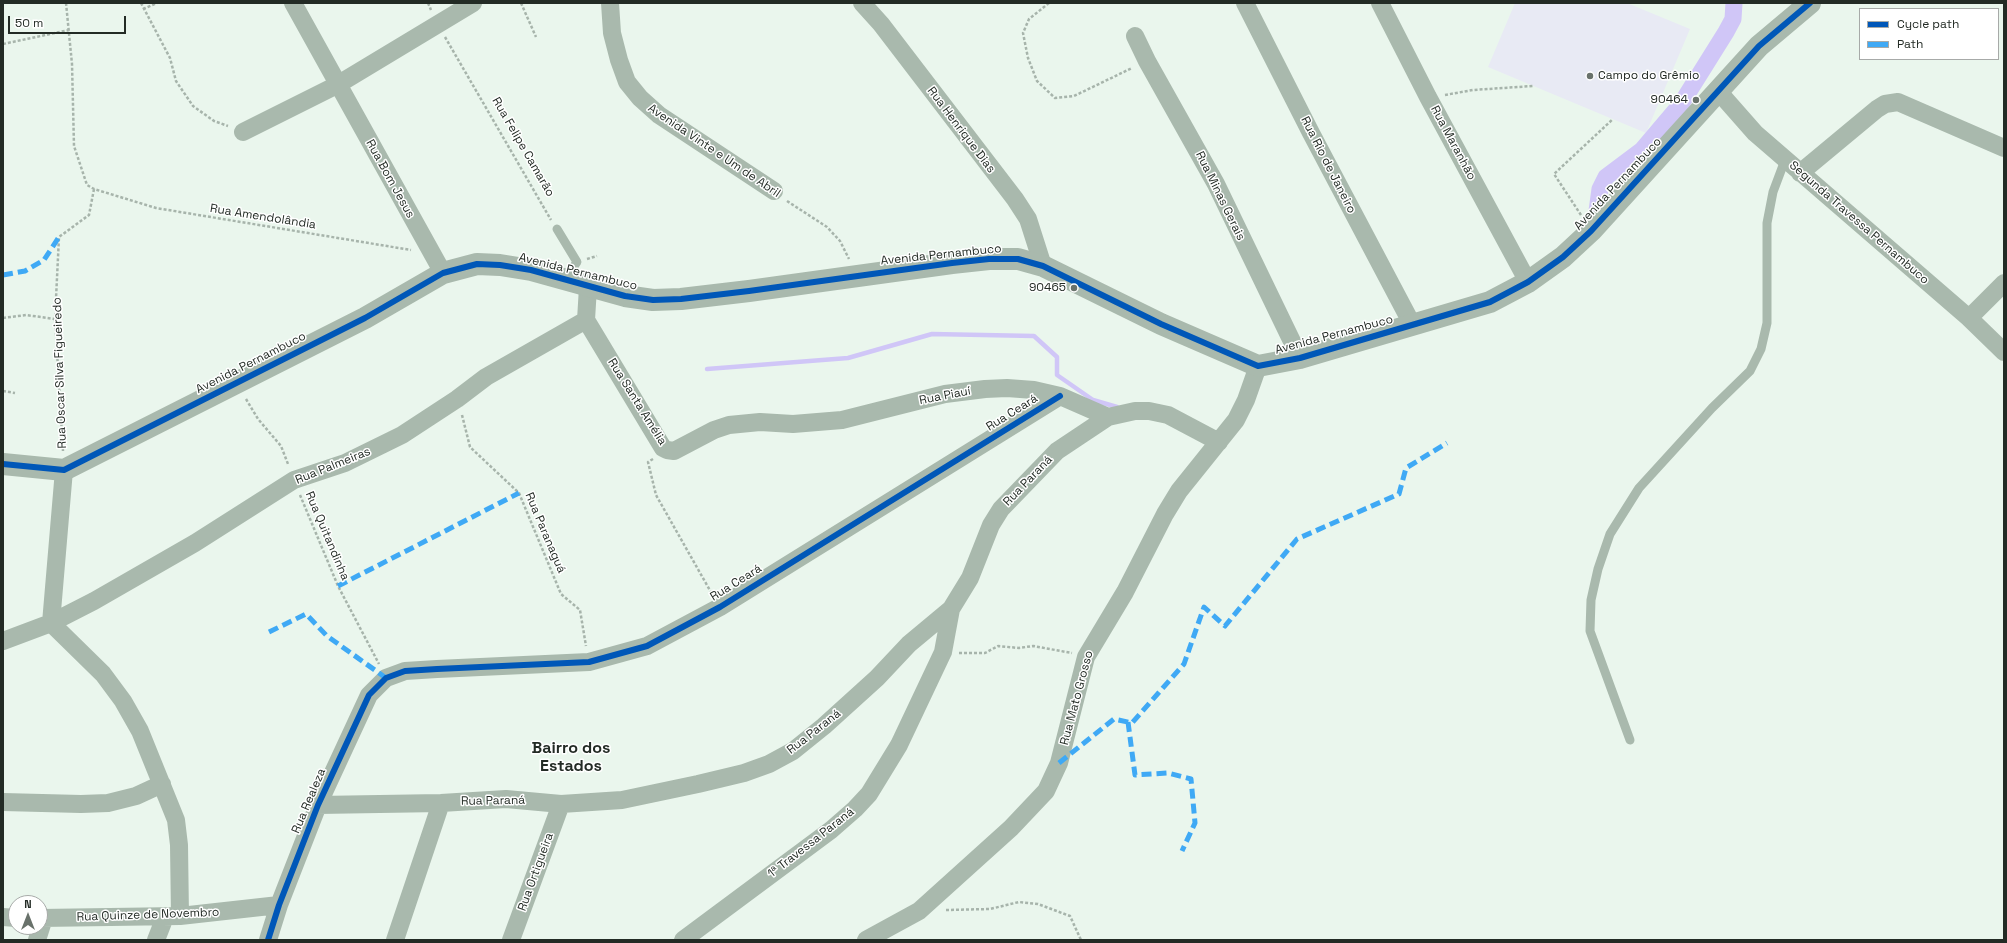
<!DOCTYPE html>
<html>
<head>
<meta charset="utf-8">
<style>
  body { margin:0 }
  #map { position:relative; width:2007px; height:943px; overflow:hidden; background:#eaf6ed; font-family:"Space Grotesk",sans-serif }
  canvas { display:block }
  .frame { position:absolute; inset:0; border:4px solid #232b25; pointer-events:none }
  .legend { position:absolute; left:1859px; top:8px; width:140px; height:52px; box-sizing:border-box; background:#fff; border:1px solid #a7aaa8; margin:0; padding:5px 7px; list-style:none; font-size:12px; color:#232b25 }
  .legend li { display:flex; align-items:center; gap:8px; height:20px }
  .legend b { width:20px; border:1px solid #a7aaa8 }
  .north { position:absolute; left:8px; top:895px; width:40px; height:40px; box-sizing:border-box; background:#fff; border:1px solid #a7aaa8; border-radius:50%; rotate:0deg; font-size:11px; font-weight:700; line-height:16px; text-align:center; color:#232b25 }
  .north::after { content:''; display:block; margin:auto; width:14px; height:18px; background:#69726b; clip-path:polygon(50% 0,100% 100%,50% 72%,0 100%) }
  .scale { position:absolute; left:8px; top:16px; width:118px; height:18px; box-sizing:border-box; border:2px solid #232b25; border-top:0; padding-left:5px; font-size:12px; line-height:14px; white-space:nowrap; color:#232b25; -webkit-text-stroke:3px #fff; paint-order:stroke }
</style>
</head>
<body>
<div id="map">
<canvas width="2007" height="943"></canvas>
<div class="frame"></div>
<ul class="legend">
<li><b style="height:5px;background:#0057b8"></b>Cycle path</li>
<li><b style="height:5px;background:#3fa9f5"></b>Path</li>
</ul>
<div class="north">N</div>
<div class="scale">50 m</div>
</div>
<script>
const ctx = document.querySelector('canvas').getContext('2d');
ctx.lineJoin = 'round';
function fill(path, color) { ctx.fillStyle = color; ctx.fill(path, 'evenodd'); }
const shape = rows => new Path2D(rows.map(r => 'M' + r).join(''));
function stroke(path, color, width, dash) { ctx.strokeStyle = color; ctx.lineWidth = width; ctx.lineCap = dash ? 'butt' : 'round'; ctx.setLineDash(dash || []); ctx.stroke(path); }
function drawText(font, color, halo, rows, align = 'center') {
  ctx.font = font + ' "Space Grotesk",sans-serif'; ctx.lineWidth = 3; ctx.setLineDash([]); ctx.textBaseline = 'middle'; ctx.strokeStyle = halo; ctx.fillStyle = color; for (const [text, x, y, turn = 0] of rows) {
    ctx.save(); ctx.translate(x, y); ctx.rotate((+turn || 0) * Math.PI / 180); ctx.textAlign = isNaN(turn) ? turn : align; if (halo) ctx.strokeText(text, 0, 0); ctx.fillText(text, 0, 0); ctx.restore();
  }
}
fill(shape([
  [1515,3,1627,3,1690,29,1646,133,1488,67]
]), '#e8eaf4');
stroke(shape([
  [707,369,848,358,932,334,1034,336,1057,357,1057,375,1093,400,1117,407]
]), '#d0c6f7', 4.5);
stroke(shape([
  [1597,211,1600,189,1606,177,1642,150,1681,104,1726,32,1733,19,1734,3]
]), '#d0c6f7', 17);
stroke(shape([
  [66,3,72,64,74,146,87,185,94,189,156,208,411,250],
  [141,3,170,58,176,81,193,106,214,121,228,126],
  [428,3,431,10],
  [521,3,536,37],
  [1049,3,1029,19,1023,33,1028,58,1037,81,1055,98,1074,96,1132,68],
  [143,9,157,3],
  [445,37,551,220],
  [3,44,69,30],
  [1445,95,1473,90,1533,86],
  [787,201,827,227,840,241,849,259],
  [1581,215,1554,174,1613,119],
  [587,259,597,256],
  [3,318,26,315,55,319],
  [3,391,15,393],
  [246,399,258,419,281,446,288,464],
  [462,415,470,447,519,493,561,594,580,610,586,646],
  [63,451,55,319,59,237,89,215,94,189],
  [653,459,648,462,656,495,712,594],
  [300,495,338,586,379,664],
  [959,653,985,653,998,646,1019,648,1033,646,1072,653],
  [946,910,990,909,1019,902,1038,904,1070,916,1081,940]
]), '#a7b4ab', 2.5, [3, 2]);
stroke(shape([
  [557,229,577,262,565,279],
  [1630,740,1590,631,1591,600,1598,569,1610,534,1639,488,1712,408,1750,371,1761,349,1767,323,1767,223,1773,192,1785,160]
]), '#a9b9ad', 9);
stroke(shape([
  [293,3,443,273],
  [610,3,612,33,619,60,627,82,640,98,659,115,774,191],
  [862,3,881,24,1015,199,1028,219,1043,266],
  [1245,3,1311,133,1413,326],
  [1380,3,1428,97,1528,282],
  [1135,36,1147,61,1216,184,1300,358],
  [1718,91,1755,133,1969,318,2004,352],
  [243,132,337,85,473,3],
  [1800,173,1877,109,1885,104,1898,102,2004,148],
  [1969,318,2004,283],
  [586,320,663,448,667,450,674,451,714,430,729,425,760,422,793,424,842,420,945,394,985,389,1007,388,1034,390,1060,396,1108,417,1135,411,1149,411,1168,415,1219,442],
  [64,470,51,623,103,674,123,701,140,731,176,820,179,845,180,916],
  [3,641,51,623,94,601,195,543,294,480,345,463,402,435,457,399,486,377,586,320,588,287],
  [3,802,81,804,108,803,136,796,162,784],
  [318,805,441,803,506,799,561,804,622,800,698,784,744,773,769,764,793,751,824,726,877,678,909,644,951,609,970,578,991,525,1001,509,1057,451,1108,417],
  [3,917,16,918],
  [40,918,180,916,279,905],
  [37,940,44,918],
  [156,940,165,917],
  [268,940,279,905,318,805,369,695,386,678,405,671,437,669,589,662,647,646,720,607,1060,396],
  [395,940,441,803],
  [511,940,561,804],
  [683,940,831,830,855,809,869,794,899,745,943,652,951,609],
  [866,940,919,911,1011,828,1046,791,1059,763,1086,657,1125,592,1165,514,1179,491,1236,420,1246,400,1258,366]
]), '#a9b9ad', 18);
stroke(shape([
  [3,464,64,470,365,318,443,273,477,264,500,265,531,270,625,296,653,300,681,299,749,291,952,263,989,259,1018,259,1043,266,1161,324,1258,366,1300,358,1490,302,1528,282,1563,257,1591,231,1759,46,1810,3]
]), '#a9b9ad', 22);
stroke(shape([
  [3,275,25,271,44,260,59,237],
  [338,586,519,493],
  [269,632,306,614,327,636,386,678],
  [1128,722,1135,775,1168,773,1191,779,1195,823,1182,851],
  [1059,763,1114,719,1132,723,1184,664,1204,607,1225,626,1297,539,1399,494,1406,468,1447,443]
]), '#3fa9f5', 5, [10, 5]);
stroke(shape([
  [3,464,64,470,365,318,443,273,477,264,500,265,531,270,625,296,653,300,681,299,749,291,952,263,989,259,1018,259,1043,266,1161,324,1258,366,1300,358,1490,302,1528,282,1563,257,1591,231,1759,46,1810,3],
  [268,940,279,905,318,805,369,695,386,678,405,671,437,669,589,662,647,646,720,607,1060,396]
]), '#0057b8', 6);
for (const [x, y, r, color] of [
  [1590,76,4,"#69726b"],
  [1696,100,4,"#69726b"],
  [1074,288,4,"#69726b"]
]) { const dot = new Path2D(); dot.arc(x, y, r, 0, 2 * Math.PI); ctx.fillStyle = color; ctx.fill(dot); stroke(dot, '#fff', 1.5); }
drawText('12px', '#232b25', '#fff', [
  ["Campo do Grêmio",1598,76,"left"],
  ["90464",1688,100],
  ["90465",1066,288]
], 'right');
drawText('12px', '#232b25', '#fff', [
  ["Rua Henrique Dias",961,130,53],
  ["Rua Maranhão",1453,143,62],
  ["Rua Felipe Camarão",523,147,60],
  ["Avenida Vinte e Um de Abril",714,151,34],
  ["Rua Rio de Janeiro",1328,165,63],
  ["Rua Bom Jesus",390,179,61],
  ["Avenida Pernambuco",1618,184,-47],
  ["Rua Minas Gerais",1220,196,64],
  ["Rua Amendolândia",263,217,9],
  ["Segunda Travessa Pernambuco",1859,223,41],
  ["Avenida Pernambuco",941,255,-6],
  ["Avenida Pernambuco",578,272,14],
  ["Avenida Pernambuco",1334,335,-15],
  ["Avenida Pernambuco",251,363,-27],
  ["Rua Oscar Silva Figueiredo",60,373,-92],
  ["Rua Piauí",945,396,-11],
  ["Rua Santa Amélia",637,402,58],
  ["Rua Ceará",1012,413,-32],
  ["Rua Palmeiras",333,466,-22],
  ["Rua Paraná",1028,481,-46],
  ["Rua Paranaguá",545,533,67],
  ["Rua Quitandinha",327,536,67],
  ["Rua Ceará",736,583,-32],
  ["Rua Mato Grosso",1077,698,-75],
  ["Rua Paraná",814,732,-38],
  ["Rua Realeza",309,801,-67],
  ["Rua Paraná",493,801,-1],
  ["1ª Travessa Paraná",811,843,-38],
  ["Rua Ortigueira",536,872,-70],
  ["Rua Quinze de Novembro",148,915,-2]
]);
drawText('bold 16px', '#232b25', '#fff', [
  ["Bairro dos",571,749],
  ["Estados",571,767]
]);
</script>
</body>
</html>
